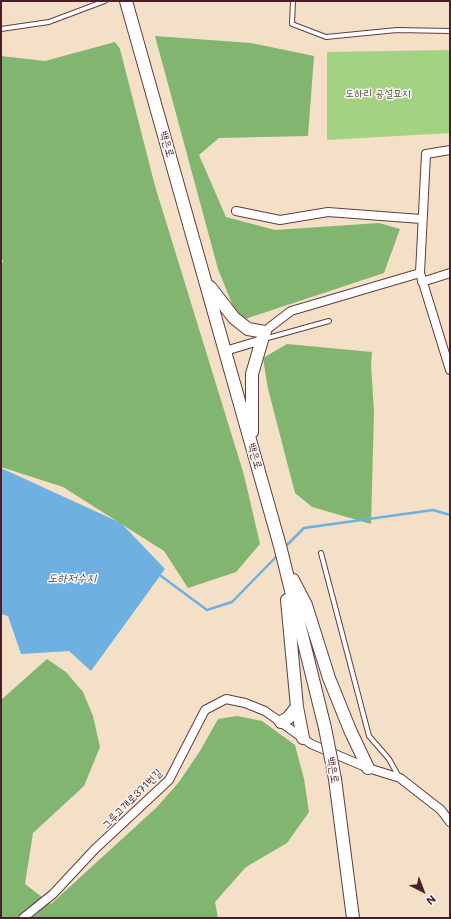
<!DOCTYPE html>
<html>
<head>
<meta charset="utf-8">
<style>
  body { margin:0 }
  #map { position:relative; width:451px; height:919px; overflow:hidden; background:#f3e0c7; font-family:Mali,sans-serif }
  canvas { display:block }
  .frame { position:absolute; inset:0; border:2px solid #4a1f2b; pointer-events:none }
  .north { position:absolute; left:403px; top:871px; width:40px; height:40px; -webkit-text-stroke:3px #f6f6f2; paint-order:stroke; rotate:138deg; font-size:11px; font-weight:700; line-height:16px; text-align:center; color:#4a1f2b }
  .north::after { content:''; display:block; margin:auto; width:14px; height:18px; background:#4a1f2b; clip-path:polygon(50% 0,100% 100%,50% 72%,0 100%) }
</style>
</head>
<body>
<div id="map">
<canvas width="451" height="919"></canvas>
<div class="frame"></div>
<div class="north">N</div>
</div>
<script>
const ctx = document.querySelector('canvas').getContext('2d');
ctx.lineJoin = 'round';
function fill(path, color) { ctx.fillStyle = color; ctx.fill(path, 'evenodd'); }
const shape = rows => new Path2D(rows.map(r => 'M' + r).join(''));
function stroke(path, color, width, dash) { ctx.strokeStyle = color; ctx.lineWidth = width; ctx.lineCap = dash ? 'butt' : 'round'; ctx.setLineDash(dash || []); ctx.stroke(path); }
function drawText(font, color, halo, rows, align = 'center') {
  ctx.font = font + ' Mali,"Poor Story",sans-serif'; ctx.lineWidth = 3; ctx.setLineDash([]); ctx.textBaseline = 'middle'; ctx.strokeStyle = halo; ctx.fillStyle = color; for (const [text, x, y, turn = 0] of rows) {
    ctx.save(); ctx.translate(x, y); ctx.rotate((+turn || 0) * Math.PI / 180); ctx.textAlign = isNaN(turn) ? turn : align; if (halo) ctx.strokeText(text, 0, 0); ctx.fillText(text, 0, 0); ctx.restore();
  }
}
fill(shape([
  [450,50,450,133,327,140,327,52]
]), '#a3d382');
fill(shape([
  [155,36,251,43,314,56,308,136,219,138,199,155,226,217,275,230,379,223,400,229,384,273,239,321,218,269],
  [115,42,120,49,155,186,244,475,260,544,236,572,188,588,164,551,63,487,1,467,1,265,3,262,1,255,1,56,45,61],
  [287,344,372,352,371,364,374,412,371,524,312,507,295,493,268,389,263,358],
  [47,659,66,672,83,692,93,716,100,747,84,786,33,833,25,884,51,904,157,807,179,782,200,751,218,719,237,716,262,721,295,745,304,779,309,812,287,843,246,867,215,902,218,918,1,918,1,700]
]), '#82b570');
fill(shape([
  [1,468,121,523,165,569,91,671,69,651,21,654,8,616,1,614]
]), '#6eb0e2');
stroke(shape([
  [284,548,304,528,433,510,450,515],
  [161,576,207,610,232,602,278,555]
]), '#6eb0e2', 2.5);
const service = shape([
  [293,1,292,24,326,37,397,30,450,31],
  [1,29,49,22,105,1],
  [264,339,329,321],
  [321,553,369,736,389,759,399,777]
]);
const minor = shape([
  [450,150,426,154,420,273,450,370],
  [236,211,280,220,328,212,421,219],
  [422,282,450,273],
  [225,351,262,340,265,332,270,327,291,311,420,273],
  [23,918,53,894,95,849,169,780,205,710,226,699,245,703,265,711,311,744,368,768,400,778,441,810,450,822]
]);
const secondary = shape([
  [126,1,280,546,325,728],
  [210,287,234,318,248,329,265,332],
  [252,432,252,374,262,340],
  [293,580,306,605,329,678,350,730,368,768],
  [287,600,297,707,303,738],
  [281,722,288,718,297,707],
  [335,779,353,918]
]);
stroke(service, '#633c42', 6);
stroke(minor, '#633c42', 10);
stroke(secondary, '#633c42', 14);
stroke(service, '#fff', 4);
stroke(minor, '#fff', 8);
stroke(secondary, '#fff', 12);
const secondaryBridge = shape([
  [325,728,335,779]
]);
stroke(secondaryBridge, '#633c42', 14, []);
stroke(secondaryBridge, '#fff', 12);
drawText('11px', '#655545', '#f6f6f2', [
  ["도하리 공설묘지",378,94]
]);
drawText('11px', '#4a1f2b', '#f6f6f2', [
  ["백은로",167,144,74],
  ["백은로",255,456,74],
  ["백은로",333,770,80],
  ["그루고개로371번길",132,799,-45]
]);
drawText('italic 12px', '#57526b', '#f6f6f2', [
  ["도하저수지",72,578]
]);
</script>
</body>
</html>
